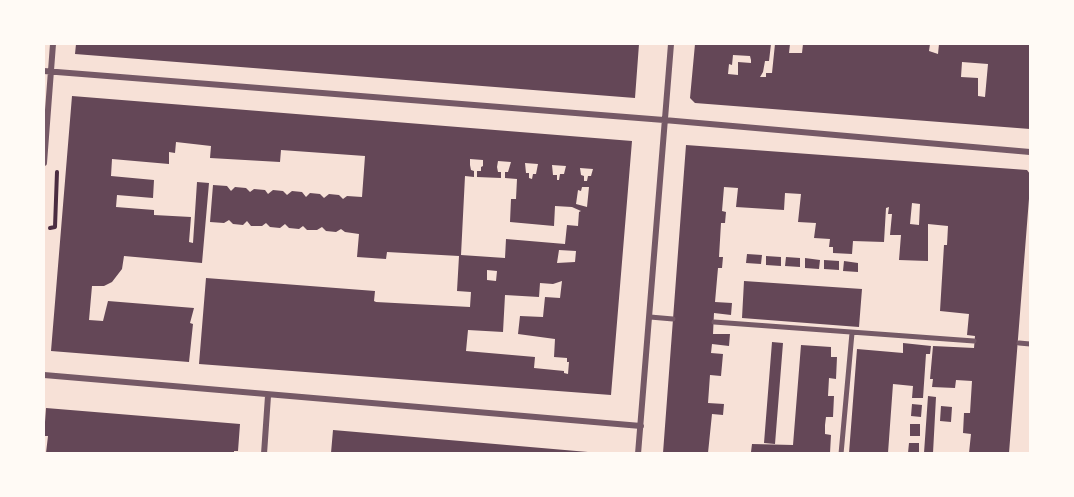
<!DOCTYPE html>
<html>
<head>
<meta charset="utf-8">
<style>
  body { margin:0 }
  #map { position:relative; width:1074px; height:497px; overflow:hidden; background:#f7e1d7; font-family:Helvetica,sans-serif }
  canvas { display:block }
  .frame { position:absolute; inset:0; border:45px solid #fffaf5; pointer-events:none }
</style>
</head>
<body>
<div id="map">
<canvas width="1074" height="497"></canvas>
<div class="frame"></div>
</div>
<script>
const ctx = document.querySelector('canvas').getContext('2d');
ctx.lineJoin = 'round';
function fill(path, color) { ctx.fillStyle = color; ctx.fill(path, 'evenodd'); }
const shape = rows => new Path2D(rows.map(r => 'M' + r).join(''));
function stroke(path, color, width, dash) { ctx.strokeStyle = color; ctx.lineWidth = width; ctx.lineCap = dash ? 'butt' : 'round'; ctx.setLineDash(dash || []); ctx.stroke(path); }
fill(shape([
  [76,44,359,44,371,45,371,44,639,44,635,98,75,54],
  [695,44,771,44,769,61,765,61,763,72,760,77,766,77,766,73,772,73,775,44,790,44,789,53,802,53,803,44,930,44,929,51,938,54,939,44,1030,44,1030,129,695,103,690,98],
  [733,55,750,56,751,60,751,63,738,62,738,75,728,74,729,64,732,65],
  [962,62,988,64,985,97,978,96,978,78,961,77],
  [72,96,632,141,611,395,199,364,206,278,375,291,374,301,376,302,470,307,471,292,457,291,459,256,387,252,386,259,357,257,359,234,345,232,341,229,336,232,326,231,322,227,317,230,307,230,303,226,299,229,289,228,285,224,280,228,270,227,266,223,262,226,251,226,247,221,243,225,233,224,229,220,224,223,210,222,213,185,227,186,231,191,235,187,246,188,250,192,254,189,265,190,268,194,273,190,283,191,287,195,292,191,302,192,306,197,310,193,320,194,324,198,329,194,339,195,343,199,347,196,362,197,365,156,281,150,280,162,210,158,211,146,176,142,175,153,169,152,169,164,112,159,111,176,154,180,153,198,117,195,116,207,154,210,154,215,191,217,189,242,193,243,197,182,209,183,202,263,124,256,122,269,112,282,104,286,92,286,89,320,103,321,108,301,194,308,190,323,193,324,189,362,51,351],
  [470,159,483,160,483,166,481,167,481,171,477,171,477,177,501,178,501,172,498,172,497,167,498,161,511,162,508,172,505,172,505,178,517,179,516,199,511,199,510,222,554,226,555,206,572,207,581,211,579,212,578,226,567,225,565,244,506,239,505,258,461,255,465,176,474,177,474,171,471,170,470,165],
  [525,163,538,164,536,174,533,174,532,179,529,178,529,173,526,173],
  [552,165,566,166,564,174,560,174,559,180,557,180,557,175,553,175],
  [580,168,593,169,591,176,588,176,587,181,584,181,584,176,581,175],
  [582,187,589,187,587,207,576,204,578,190,581,191],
  [559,250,576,251,575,262,557,263],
  [487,270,497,271,496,281,487,280],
  [562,281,560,298,545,297,543,317,520,316,518,334,555,339,554,357,567,358,567,362,569,362,568,374,564,373,564,371,534,368,535,357,466,351,468,330,503,332,505,295,539,297,540,283,553,284],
  [686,145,1027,170,1030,174,1030,186,1009,453,969,453,971,434,963,433,964,413,970,413,972,381,956,380,955,388,932,387,933,379,930,379,933,346,974,348,975,336,967,335,969,314,940,311,944,245,947,245,948,226,928,224,928,261,899,260,901,235,890,235,892,214,888,214,889,207,886,208,884,242,853,241,852,254,833,253,833,247,829,247,830,239,814,238,816,223,798,222,801,194,785,193,784,210,736,207,738,188,724,187,722,211,726,212,725,223,721,223,719,257,723,257,722,268,718,268,715,302,732,303,731,315,714,313,713,334,730,334,729,346,712,344,711,353,723,354,721,376,710,375,708,403,724,404,723,415,712,414,708,453,663,453],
  [912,203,920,204,919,225,910,224],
  [747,254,762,255,761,264,746,263],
  [766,256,781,257,781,266,766,265],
  [786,257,800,258,800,267,785,266],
  [805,258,820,260,819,269,805,268],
  [824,260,839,261,839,270,824,269],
  [844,261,858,263,858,272,843,271],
  [744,281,862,289,859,327,742,318],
  [772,342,783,343,775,444,764,443],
  [903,343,931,346,930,354,926,354,923,398,912,398,913,386,893,384,888,453,849,453,857,349,903,353],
  [801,345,831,347,831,357,837,357,836,379,829,378,828,396,834,396,833,417,826,417,825,425,825,434,831,435,830,453,751,452,752,444,793,445],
  [928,396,936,397,933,453,924,453],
  [912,404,922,405,921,417,911,416],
  [941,406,952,407,951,422,940,421],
  [46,408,240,424,238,451,234,451,234,453,46,453,48,436,44,436],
  [910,424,920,424,920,436,910,436],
  [333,430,588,452,588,453,331,453],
  [909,443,919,443,919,453,908,453]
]), '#644757');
stroke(shape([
  [50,228,55,227,57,172]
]), '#4a2c40', 4);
stroke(shape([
  [650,317,673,319],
  [714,322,974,341],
  [1019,343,1030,344],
  [841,454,852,333]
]), '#755966', 5);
stroke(shape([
  [44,71,664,120,1030,152],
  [44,163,53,44],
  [44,375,641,426],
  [264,454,268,396],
  [638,454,671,44]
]), '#755966', 6);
</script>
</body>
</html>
